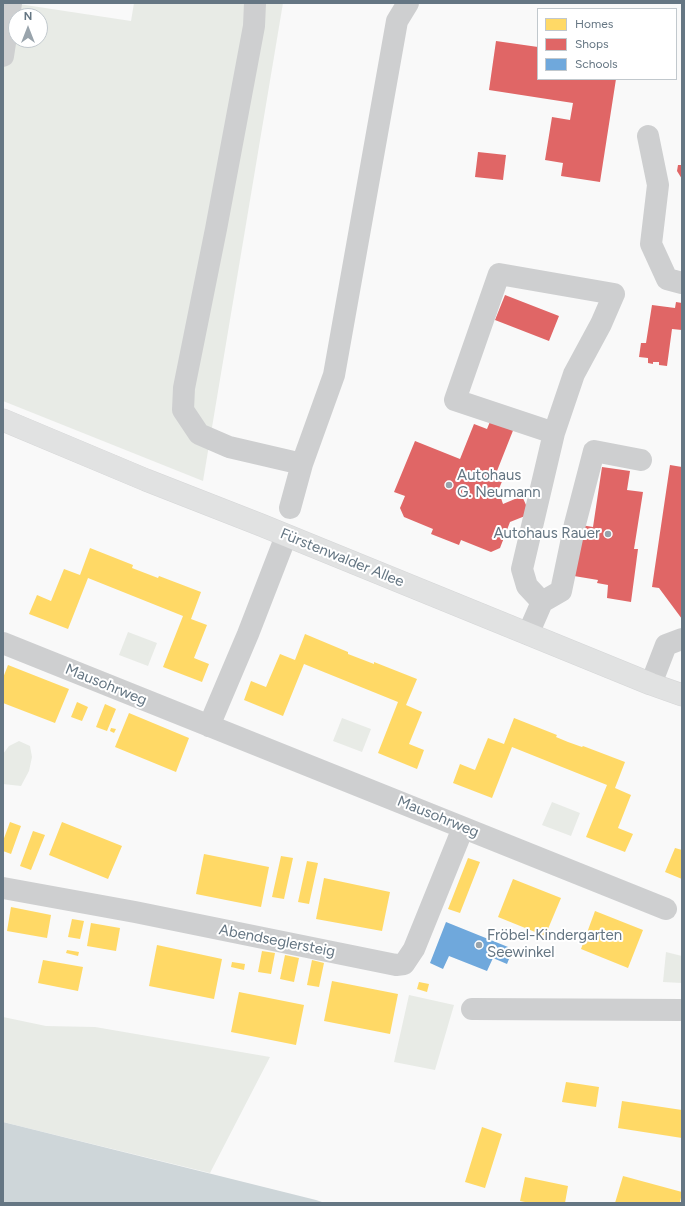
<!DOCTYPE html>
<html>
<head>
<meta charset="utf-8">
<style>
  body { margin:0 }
  #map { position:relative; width:685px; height:1206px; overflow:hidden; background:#f9f9f9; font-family:Figtree,sans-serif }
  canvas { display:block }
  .frame { position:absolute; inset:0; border:4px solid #657683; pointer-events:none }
  .legend { position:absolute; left:537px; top:8px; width:140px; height:72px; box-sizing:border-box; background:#fff; border:1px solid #c1c8cd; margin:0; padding:5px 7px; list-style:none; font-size:12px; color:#657683 }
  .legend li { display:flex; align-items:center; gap:8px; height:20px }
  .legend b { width:20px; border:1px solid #c1c8cd }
  .north { position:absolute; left:8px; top:8px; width:40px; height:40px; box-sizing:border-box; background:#fff; border:1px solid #c1c8cd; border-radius:50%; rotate:0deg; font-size:11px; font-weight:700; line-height:16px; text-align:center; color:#657683 }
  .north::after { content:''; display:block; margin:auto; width:14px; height:18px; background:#99a4ac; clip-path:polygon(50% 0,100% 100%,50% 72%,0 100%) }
</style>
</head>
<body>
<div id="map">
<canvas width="685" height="1206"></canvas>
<div class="frame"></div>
<ul class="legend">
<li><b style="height:11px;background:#ffd966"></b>Homes</li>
<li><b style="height:11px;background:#e06666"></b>Shops</li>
<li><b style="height:11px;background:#6fa8dc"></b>Schools</li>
</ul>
<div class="north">N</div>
</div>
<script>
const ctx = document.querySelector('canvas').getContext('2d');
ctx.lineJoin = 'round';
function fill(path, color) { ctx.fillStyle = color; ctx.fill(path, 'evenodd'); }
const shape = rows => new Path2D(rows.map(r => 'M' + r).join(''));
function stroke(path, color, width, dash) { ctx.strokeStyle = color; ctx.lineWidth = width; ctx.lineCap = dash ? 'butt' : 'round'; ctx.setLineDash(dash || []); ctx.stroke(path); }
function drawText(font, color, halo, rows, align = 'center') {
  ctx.font = font + ' Figtree,sans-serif'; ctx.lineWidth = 4; ctx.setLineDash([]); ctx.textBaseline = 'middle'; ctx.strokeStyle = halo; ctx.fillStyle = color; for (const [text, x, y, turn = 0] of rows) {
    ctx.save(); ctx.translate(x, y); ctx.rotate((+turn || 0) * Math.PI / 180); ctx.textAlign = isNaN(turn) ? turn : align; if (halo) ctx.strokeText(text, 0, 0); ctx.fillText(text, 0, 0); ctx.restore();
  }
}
fill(shape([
  [3,3,12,3,131,21,134,3,283,3,203,481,3,401],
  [16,16,40,16,40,40,16,40],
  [128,632,157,643,148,666,119,655],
  [342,718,371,729,362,752,333,741],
  [19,741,30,746,32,757,29,771,21,786,3,784,3,754,9,746],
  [552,802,580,813,571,836,542,825],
  [666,952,682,956,682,983,663,982],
  [409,995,454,1005,435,1070,394,1062],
  [3,1017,46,1026,95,1027,270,1057,210,1173,3,1122]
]), '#e8ebe6');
fill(shape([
  [3,1122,316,1200,325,1203,3,1203]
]), '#ced6d9');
fill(shape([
  [90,548,133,565,132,568,158,578,159,576,201,592,191,619,207,625,194,658,209,664,202,682,163,667,183,616,88,578,68,629,29,614,37,595,51,601,64,569,80,575],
  [305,634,348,652,348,654,374,664,374,662,417,679,406,705,422,712,409,744,424,750,417,769,378,753,398,702,304,664,283,716,244,700,251,681,266,687,280,654,295,660],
  [8,665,69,689,55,723,3,703,3,678],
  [77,702,88,707,82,721,71,717],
  [105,704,116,709,107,731,96,727],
  [129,713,189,738,176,772,115,747],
  [514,718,557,735,556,737,568,742,582,747,583,746,625,762,615,788,631,795,618,828,633,834,625,852,586,837,607,785,512,747,492,798,453,783,460,764,475,770,488,738,504,744],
  [111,728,116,729,114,733,110,731],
  [10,822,21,826,11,854,3,851,3,841],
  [62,822,122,846,108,879,49,855],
  [33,831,45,835,31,870,20,866],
  [675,848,682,850,682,879,665,872],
  [204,854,269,867,261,907,196,894],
  [281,856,293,858,284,899,272,897],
  [468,858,480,862,460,913,448,909],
  [307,861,318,863,309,904,298,902],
  [324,878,390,892,382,931,316,919],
  [513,879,561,898,545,936,498,917],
  [11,907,51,915,47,938,7,931],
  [595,911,643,930,628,968,581,949],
  [72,919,84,921,80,939,68,937],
  [91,923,120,928,116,951,87,946],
  [157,945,222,959,214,999,149,986],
  [67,950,79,952,78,956,66,953],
  [262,951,275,953,271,974,258,972],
  [285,955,299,958,294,982,280,979],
  [43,960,83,967,78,991,38,983],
  [312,960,324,963,319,987,307,985],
  [232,962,245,964,244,970,231,967],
  [332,981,398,994,390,1034,324,1021],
  [419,982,429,984,427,992,417,989],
  [239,992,304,1005,296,1045,231,1032],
  [566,1082,599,1087,596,1107,562,1102],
  [622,1101,682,1110,682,1138,618,1128],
  [482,1127,502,1134,485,1188,465,1182],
  [623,1176,682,1192,680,1203,615,1203],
  [525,1177,568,1186,565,1203,530,1203,520,1201]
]), '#ffd966');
fill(shape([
  [496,41,538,47,538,79,616,79,600,182,561,176,563,163,545,160,552,117,570,120,573,103,489,90],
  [478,152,506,155,503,180,475,177],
  [681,162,682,163,682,179,677,171,678,165,681,165],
  [505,295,559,316,549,341,495,320],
  [676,302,682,303,682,330,672,329,667,366,659,365,659,362,653,362,653,364,648,363,648,358,639,357,641,343,646,343,652,305,675,308],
  [491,419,514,428,495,476,503,479,496,496,501,498,503,504,522,496,530,514,510,522,500,548,491,552,461,540,459,545,431,534,433,529,404,517,400,508,405,496,394,492,415,441,460,459,474,424,487,429],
  [670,465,682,467,682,619,659,588,652,587],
  [602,467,630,471,627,490,643,492,634,549,638,549,631,602,607,598,608,585,597,583,598,580,574,576,581,525,593,527]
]), '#e06666');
fill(shape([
  [446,922,513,949,507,964,493,958,487,971,449,956,443,969,430,963]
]), '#6fa8dc');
const major = shape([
  [3,420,146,480,261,525,651,684,682,695]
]);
stroke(major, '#d5d6d7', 23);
stroke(shape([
  [255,3,254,26,216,229,184,388,183,410,199,434,229,447,302,464],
  [3,56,11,3],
  [648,136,658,185,651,244,667,279,682,283],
  [290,508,302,464,334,375,397,21,408,3],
  [542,602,561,591,575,524,594,451,641,460],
  [528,634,542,602,527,586,522,569,554,433,455,400,499,274,614,294,601,324,574,374,554,433],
  [3,643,666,909],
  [651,684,666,645,682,639],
  [209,726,248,634,286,536],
  [3,888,135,912,396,965,404,964,414,949,463,828],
  [472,1009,682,1010]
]), '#cecfd0', 22);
stroke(major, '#e1e2e2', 22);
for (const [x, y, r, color] of [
  [449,485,4,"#99a4ac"],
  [608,534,4,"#99a4ac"],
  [479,945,4,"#99a4ac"]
]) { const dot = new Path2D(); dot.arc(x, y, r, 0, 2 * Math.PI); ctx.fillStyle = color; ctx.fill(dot); stroke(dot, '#fff', 1.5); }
drawText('15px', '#657683', '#fff', [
  ["Autohaus",457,476],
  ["G. Neumann",457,493],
  ["Autohaus Rauer",600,534,"right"],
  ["Fröbel-Kindergarten",487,936],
  ["Seewinkel",487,953]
], 'left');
drawText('15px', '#657683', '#fff', [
  ["Fürstenwalder Allee",342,558,22],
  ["Mausohrweg",106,685,22],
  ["Mausohrweg",438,817,22],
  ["Abendseglersteig",277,941,11]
]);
</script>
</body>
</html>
